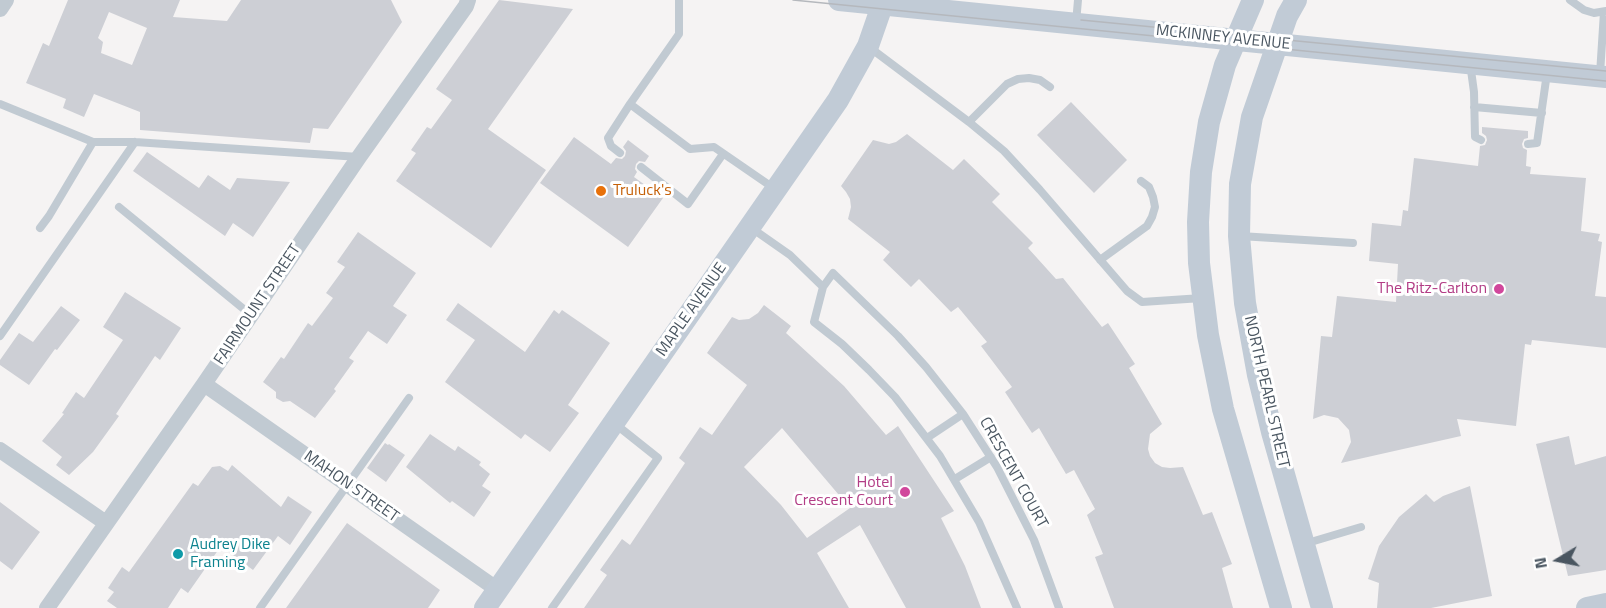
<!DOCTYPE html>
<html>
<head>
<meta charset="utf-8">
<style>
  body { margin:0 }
  #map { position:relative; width:1606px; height:608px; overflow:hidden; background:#f5f3f3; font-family:"Titillium Web",sans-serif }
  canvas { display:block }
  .north { position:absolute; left:1528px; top:530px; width:60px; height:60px; -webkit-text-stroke:4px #fff; paint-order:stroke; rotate:260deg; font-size:16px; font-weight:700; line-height:24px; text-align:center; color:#4a5661 }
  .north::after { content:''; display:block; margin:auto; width:21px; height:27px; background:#4a5661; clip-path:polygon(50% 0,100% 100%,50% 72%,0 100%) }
</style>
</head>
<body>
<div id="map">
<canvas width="1606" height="608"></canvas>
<div class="north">N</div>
</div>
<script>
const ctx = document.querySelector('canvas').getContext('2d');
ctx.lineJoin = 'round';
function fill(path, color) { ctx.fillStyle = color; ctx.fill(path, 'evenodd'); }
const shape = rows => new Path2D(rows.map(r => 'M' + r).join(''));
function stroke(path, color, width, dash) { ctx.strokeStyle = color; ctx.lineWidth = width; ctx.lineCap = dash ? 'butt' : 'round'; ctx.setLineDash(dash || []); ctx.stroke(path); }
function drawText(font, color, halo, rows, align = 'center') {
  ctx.font = font + ' "Titillium Web",sans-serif'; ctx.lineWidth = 6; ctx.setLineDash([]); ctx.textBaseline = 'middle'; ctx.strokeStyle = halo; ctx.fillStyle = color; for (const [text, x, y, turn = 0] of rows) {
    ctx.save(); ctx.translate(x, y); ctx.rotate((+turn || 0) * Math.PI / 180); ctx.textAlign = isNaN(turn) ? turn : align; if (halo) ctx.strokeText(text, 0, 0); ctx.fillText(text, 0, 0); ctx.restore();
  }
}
fill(shape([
  [68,0,180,0,173,17,227,21,241,0,391,0,402,22,328,129,313,128,310,143,140,130,140,112,94,94,84,117,63,108,66,99,26,83,43,43,49,46],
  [109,12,147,28,132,65,101,53,103,42,98,38],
  [499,0,573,9,488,129,546,170,491,248,396,181,416,153,411,150,427,127,431,129,452,100,436,89],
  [1071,102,1127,160,1094,193,1037,135],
  [1482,127,1528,131,1528,138,1524,139,1522,144,1523,148,1527,150,1526,166,1531,167,1530,174,1586,178,1581,231,1600,234,1598,241,1602,242,1595,296,1606,297,1606,348,1532,340,1531,345,1525,344,1516,426,1457,419,1461,436,1341,463,1351,442,1349,430,1338,418,1324,415,1313,419,1321,336,1332,337,1337,296,1396,302,1398,264,1369,261,1372,223,1401,226,1403,210,1408,211,1414,158,1478,166,1480,146,1485,145,1487,140,1486,136,1482,133],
  [907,134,953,170,964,159,1000,194,992,202,1033,243,1028,248,1056,279,1063,278,1102,327,1108,323,1135,364,1129,368,1162,424,1150,434,1148,449,1150,456,1155,463,1162,467,1170,468,1183,467,1203,515,1212,512,1232,564,1222,568,1233,608,1114,608,1095,557,1103,554,1087,515,1095,509,1074,470,1066,474,1039,428,1032,433,1005,392,1012,387,981,346,987,342,958,307,951,312,919,279,911,287,883,260,890,252,848,219,851,207,850,199,846,192,841,186,873,140,889,144,896,142],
  [574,137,611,164,616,158,622,159,625,156,626,151,623,147,628,140,649,156,645,162,639,161,636,164,635,169,637,172,634,177,663,198,628,247,540,183],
  [147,152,199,188,208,175,230,190,237,178,290,182,253,237,233,223,225,236,133,171],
  [358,232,416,273,393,306,407,315,387,344,368,331,349,358,354,361,334,389,336,391,315,418,290,401,283,402,276,398,276,392,263,382,281,357,284,359,308,323,312,326,333,298,326,293,345,267,337,262],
  [125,292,181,328,160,360,155,356,116,414,119,416,93,452,69,475,56,465,62,457,42,441,64,414,62,413,76,392,84,398,123,340,103,327],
  [458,303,525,352,554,310,559,314,562,310,610,343,568,405,579,413,550,452,525,434,521,439,445,382,475,340,446,320],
  [764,305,791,326,786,333,844,386,886,435,898,426,954,511,941,518,965,566,981,608,906,608,860,525,817,553,849,608,584,608,607,575,600,570,622,539,630,545,685,463,679,458,700,427,712,435,747,385,707,353,732,317,739,320,749,319,758,313],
  [782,428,850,508,807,538,781,505,744,467],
  [61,306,80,320,57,350,55,349,29,385,0,365,0,360,19,333,33,342],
  [430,434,455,451,458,446,481,462,479,465,490,474,482,486,491,492,474,517,452,501,450,503,406,467],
  [1569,436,1575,465,1606,456,1606,570,1568,576,1536,444],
  [385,443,388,445,389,444,405,455,386,482,367,468],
  [232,465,281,507,288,496,312,512,290,545,278,536,253,570,221,546,188,593,181,588,168,608,117,608,107,601,114,592,108,588,122,567,129,572,193,483,198,486,212,467,220,466,228,471],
  [1470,486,1492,596,1431,608,1377,608,1379,583,1368,579,1379,546,1399,517,1426,494,1434,502,1443,496],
  [0,502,40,532,12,570,0,561],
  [347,523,440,590,428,608,286,608]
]), '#cdcfd5');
stroke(shape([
  [679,0,679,34,630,104,690,149,714,147,775,189],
  [1570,0,1584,10,1594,13,1606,11],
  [1076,23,1078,0],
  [869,47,969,122,1004,151,1040,190,1127,291,1142,302,1202,298],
  [1470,63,1474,92,1475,137,1481,140],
  [1600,74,1604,12],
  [0,104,93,142,135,142,359,157],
  [1474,107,1542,113],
  [969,122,1007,84,1018,79,1029,78,1040,80,1050,87],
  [1528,144,1537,143,1547,73],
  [620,153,611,146,608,138,630,104],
  [641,167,688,204,723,154],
  [119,207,251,315],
  [750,227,790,255,823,287,833,273,898,336,926,367,963,414,997,467,1034,540,1059,608],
  [40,228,49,216,93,142],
  [1240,236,1353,243],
  [1100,260,1147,226,1152,217,1155,207,1153,197,1149,187,1141,181],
  [823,287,814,322,842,344,869,370,895,397,940,456,979,522,1017,608],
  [0,336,135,142],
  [927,438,963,414],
  [955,479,991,457],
  [1304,544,1361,527],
  [260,608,409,398],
  [552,608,658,458,614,423]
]), '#c1cad2', 8);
stroke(shape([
  [0,9,6,0],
  [204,384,498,590],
  [0,450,106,523],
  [47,608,204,384,359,157,466,6,468,0]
]), '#c1cad2', 16);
stroke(shape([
  [839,0,1606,77],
  [1253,0,1225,65,1209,122,1201,172,1198,222,1199,263,1208,335,1223,409,1281,608],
  [1296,0,1287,16,1252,117,1240,184,1239,236,1245,303,1258,375,1272,432,1322,608],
  [485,608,838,100,868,46,884,0],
  [1587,608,1606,604]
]), '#c1cbd6', 22);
stroke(shape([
  [793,0,1606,81],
  [1081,20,1606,71]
]), '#b5b8bd', 1.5);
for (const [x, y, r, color] of [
  [601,191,6,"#e8710a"],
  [1499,289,6,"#d1479c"],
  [905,492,6,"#d1479c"],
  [178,554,6,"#0f9aa8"]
]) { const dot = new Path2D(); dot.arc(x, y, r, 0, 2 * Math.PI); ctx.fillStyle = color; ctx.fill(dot); stroke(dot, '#fff', 2); }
drawText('16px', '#4a5661', '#fff', [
  ["MCKINNEY AVENUE",1223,38,6],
  ["FAIRMOUNT STREET",258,305,-56],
  ["MAPLE AVENUE",692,310,-55],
  ["NORTH PEARL STREET",1266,392,77],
  ["CRESCENT COURT",1013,473,61],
  ["MAHON STREET",351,487,35]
]);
drawText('16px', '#c56008', '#fff', [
  ["Truluck's",613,191]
], 'left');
drawText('16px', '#b23c85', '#fff', [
  ["The Ritz-Carlton",1487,289],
  ["Hotel",893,483],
  ["Crescent Court",893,501]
], 'right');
drawText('16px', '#0d838f', '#fff', [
  ["Audrey Dike",190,545],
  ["Framing",190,563]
], 'left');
</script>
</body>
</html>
